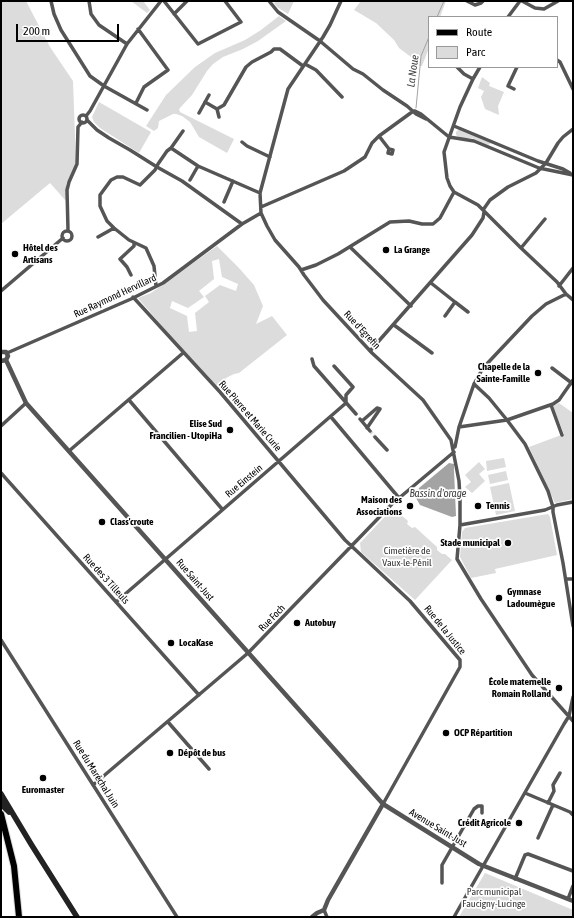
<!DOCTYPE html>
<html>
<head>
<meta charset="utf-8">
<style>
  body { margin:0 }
  #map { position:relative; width:574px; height:918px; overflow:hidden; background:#fff; font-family:"Asap Condensed",sans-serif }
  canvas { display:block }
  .frame { position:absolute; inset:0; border:2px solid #000; pointer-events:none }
  .legend { position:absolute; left:428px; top:16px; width:130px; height:52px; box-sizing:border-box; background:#fff; border:1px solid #999; margin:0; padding:5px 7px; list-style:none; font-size:12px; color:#000 }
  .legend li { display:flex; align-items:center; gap:8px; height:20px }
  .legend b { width:20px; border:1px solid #999 }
  .scale { position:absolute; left:16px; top:24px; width:103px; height:18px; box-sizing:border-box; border:2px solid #000; border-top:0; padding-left:5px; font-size:12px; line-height:14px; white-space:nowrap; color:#000; -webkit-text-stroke:3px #fff; paint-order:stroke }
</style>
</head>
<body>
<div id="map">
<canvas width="574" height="918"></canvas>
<div class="frame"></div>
<ul class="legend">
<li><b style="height:5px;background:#000"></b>Route</li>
<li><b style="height:11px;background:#dcdcdc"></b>Parc</li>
</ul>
<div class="scale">200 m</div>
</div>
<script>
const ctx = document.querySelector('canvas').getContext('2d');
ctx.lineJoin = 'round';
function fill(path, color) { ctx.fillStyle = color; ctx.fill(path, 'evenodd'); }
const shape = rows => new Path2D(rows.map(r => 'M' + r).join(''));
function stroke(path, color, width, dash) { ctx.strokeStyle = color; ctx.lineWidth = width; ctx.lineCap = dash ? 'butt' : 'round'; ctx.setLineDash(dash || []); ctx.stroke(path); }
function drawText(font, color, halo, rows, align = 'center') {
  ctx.font = font + ' "Asap Condensed",sans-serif'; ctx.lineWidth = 3.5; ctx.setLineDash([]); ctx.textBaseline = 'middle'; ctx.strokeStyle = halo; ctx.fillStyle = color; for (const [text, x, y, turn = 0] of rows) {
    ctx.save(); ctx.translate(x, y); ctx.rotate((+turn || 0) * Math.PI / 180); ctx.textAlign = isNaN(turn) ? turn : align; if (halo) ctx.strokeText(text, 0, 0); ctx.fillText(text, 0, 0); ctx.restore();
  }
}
fill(shape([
  [1,1,26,1,50,47,73,81,76,164,66,184,66,201,50,183,1,224],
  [131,1,143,1,150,10,147,13],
  [277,1,294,1,288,14,277,7,274,3],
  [361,1,446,1,440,17,429,17,429,48,422,66,416,65,415,60,399,48,394,40,376,23,354,10],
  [279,16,286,21,258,41,243,49,223,57,213,64,207,71,192,95,179,109,180,112,234,139,227,153,199,137,190,122,182,116,176,114,173,114,159,121,158,128,154,131,146,126,166,95,195,67,215,53,245,40,261,30],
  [482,77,490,83,489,86,504,92,498,106,499,115,485,109,481,97,484,91,478,88],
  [99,102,151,132,139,153,100,128,94,122,92,117],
  [458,130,461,130,491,143,488,145,472,138,460,138,456,135,456,132],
  [217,246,239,268,254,285,263,306,256,324,272,316,287,335,239,373,234,374,226,378,220,389,192,361,138,298,151,293],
  [219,259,222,277,238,284,236,291,220,285,205,296,209,302,195,313,197,331,189,332,187,316,170,308,172,301,188,308,204,297,199,291,214,279,212,261],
  [559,403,573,413,573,499,555,503,529,447,564,434,553,406],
  [504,458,506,467,487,471,486,461],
  [479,462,485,469,479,474,485,481,472,493,465,487,471,482,465,475],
  [506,471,508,480,490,484,488,475],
  [509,483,515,511,496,515,490,487],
  [393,508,408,521,407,524,412,528,415,527,437,547,437,550,442,554,445,554,452,560,415,600,361,552,360,543],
  [548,514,550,517,557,555,495,569,496,573,471,578,460,557,462,532,465,528],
  [485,873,573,910,573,917,459,917]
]), '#dcdcdc');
fill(shape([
  [449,463,454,464,454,470,456,516,452,517,420,505,416,498,419,488]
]), '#a3a3a3');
stroke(shape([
  [437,17,444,1],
  [416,108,421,56,429,37]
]), '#a3a3a3', 1);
stroke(shape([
  [370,431,375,437]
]), '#d9d9d9', 3.5, [3.5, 2]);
const primary = shape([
  [1,814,14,866,19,917]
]);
stroke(primary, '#dbdbdb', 8);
stroke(shape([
  [51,1,54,14,61,30,90,76,104,86,147,110],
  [89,1,91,14,99,25,127,44],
  [164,1,198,44,241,22,225,1],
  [269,1,278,12,320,41,353,69,363,74,383,90,407,106,416,114,426,119],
  [341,1,330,25,323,37,288,89,260,193,261,213,267,226,275,240,299,267,304,275,323,300,372,353,423,400,451,440,459,481,460,498,460,525,457,559,481,599,532,675,573,721],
  [467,1,475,5,481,3,483,1],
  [522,1,535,8,544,9,558,1],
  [174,14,187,1],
  [508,17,520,1],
  [557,60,560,62,573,89],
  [305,64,316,70,342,97],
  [457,67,464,74,473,79],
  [480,67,473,79,460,107,444,152,447,178,450,186,454,192,478,205,521,248,557,282,566,294,573,300],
  [514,89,508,86,517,67],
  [205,102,217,109,219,117],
  [136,103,144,87,168,70,138,29],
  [217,109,224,105,246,67,252,62,271,52,274,49,280,49,303,66],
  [412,112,415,111,421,114,449,137,474,141,539,168,573,175],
  [199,113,209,95],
  '79 119a4 4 0 1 1 8 0a4 4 0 1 1-8 0Z',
  [86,116,90,111,127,44,161,1],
  [87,120,97,130,109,138,130,150,157,167,182,181,242,224],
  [454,126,538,161,563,169,570,173],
  [379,136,389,149,393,150,392,154,388,153,389,149],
  [242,142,247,146,270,157],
  [171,148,183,131],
  [190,180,198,166],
  [224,202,233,181],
  [261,207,344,171,365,157,372,143,379,136,412,112],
  [483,210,490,200,508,187,536,173,546,163,558,143,563,137,573,129],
  [68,230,67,190,69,182,77,164,78,127,82,122],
  '62 236a5 5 0 1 1 10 0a5 5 0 1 1-10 0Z',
  [98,237,114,228],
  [350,247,411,306],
  [521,248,545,219],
  [301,270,316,265,338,254,390,222,409,221,422,224,433,224,440,218,454,192],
  [131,275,127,267,120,259,134,246,134,243],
  [431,283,455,302,445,316],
  [156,286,154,266,146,248,129,240,114,228,107,221,100,206,100,195,111,180,117,177,123,177,140,185,155,170,158,164,167,151,171,148,198,166,260,193],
  [559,286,573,268],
  [1,291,63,238],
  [133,297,220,392,345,540,410,601,460,660,460,667,383,804],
  [455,302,468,312],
  [394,325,432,353],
  [370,351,472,235,483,218,484,212],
  [7,353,131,299,163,283,242,224,261,213],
  [312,359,314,366,356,414],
  [552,368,573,384],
  [474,384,489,398,507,420,525,444,548,491,553,507,553,512,563,563,573,626],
  [129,400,222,509],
  [551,405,562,435],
  [331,417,399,498],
  [360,419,370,431],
  [362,421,377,408,380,409,367,428],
  [1,426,26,403],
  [459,427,507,420,553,404,559,400,573,380],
  [375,437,387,450],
  [455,447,459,427,474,384,483,368,532,316,546,304,566,294],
  [69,451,183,353],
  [1,473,199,695],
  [460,525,545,510,557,505,573,502],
  [566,579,573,579],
  [116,602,346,403,346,395,353,387,334,366],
  [1,640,177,917],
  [168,722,209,769],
  [93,785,248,653,392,504,454,452],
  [525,793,570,812,573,815],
  [548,803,554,791,553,785,560,773],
  [538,838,553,805],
  [515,879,525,855,528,854,573,871],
  [442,883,442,865,474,809,478,806,482,806,482,813],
  [568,899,573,886],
  [324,910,327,917],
  [454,917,564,724,569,716,573,697]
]), '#555', 3.5);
stroke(shape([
  [1,352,6,352,8,356,6,360,1,361],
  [6,360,26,403,383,804,479,864,573,901],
  [312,917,317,913,324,910,328,900,383,804]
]), '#555', 4.5);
stroke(shape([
  [1,794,31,844,77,917],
  [1,804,9,812]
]), '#222', 5.5);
stroke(primary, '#000', 6);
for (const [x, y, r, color] of [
  [386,250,4,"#000"],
  [15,254,4,"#000"],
  [538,373,4,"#000"],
  [230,430,4,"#000"],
  [410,506,4,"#000"],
  [478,506,4,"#000"],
  [102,522,4,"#000"],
  [508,543,4,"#000"],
  [499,598,4,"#000"],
  [297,623,4,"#000"],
  [171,643,4,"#000"],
  [559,688,4,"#000"],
  [446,733,4,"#000"],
  [170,753,4,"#000"],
  [43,778,4,"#000"],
  [519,823,4,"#000"]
]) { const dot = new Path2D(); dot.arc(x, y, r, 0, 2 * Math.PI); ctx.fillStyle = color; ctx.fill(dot); stroke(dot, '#fff', 1.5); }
drawText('bold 10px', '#000', '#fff', [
  ["Hôtel des",23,248],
  ["Artisans",23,260],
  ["La Grange",394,250],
  ["Chapelle de la",530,367,"right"],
  ["Sainte-Famille",530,379,"right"],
  ["Elise Sud",222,424,"right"],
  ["Francilien - UtopiHa",222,436,"right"],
  ["Maison des",402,500,"right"],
  ["Associations",402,512,"right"],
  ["Tennis",486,506],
  ["Class'croute",110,522],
  ["Stade municipal",500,543,"right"],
  ["Gymnase",507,592],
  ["Ladoumègue",507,604],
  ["Autobuy",305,623],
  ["LocaKase",179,643],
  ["École maternelle",551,682,"right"],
  ["Romain Rolland",551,694,"right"],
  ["OCP Répartition",454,733],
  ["Dépôt de bus",178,753],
  ["Euromaster",43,790,"center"],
  ["Crédit Agricole",511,823,"right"]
], 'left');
drawText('10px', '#000', '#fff', [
  ["Rue Raymond Hervillard",115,296,-25],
  ["Rue d'Egrefin",362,330,47],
  ["Rue Pierre et Marie Curie",250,416,49],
  ["Rue Einstein",244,481,-40],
  ["Rue des 3 Tilleuls",106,579,48],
  ["Rue Saint-Just",195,580,49],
  ["Rue Foch",272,618,-46],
  ["Rue de la Justice",445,630,51],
  ["Rue du Maréchal Juin",96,774,58],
  ["Avenue Saint-Just",438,828,31]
]);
drawText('10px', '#333', '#fff', [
  ["Cimetière de",407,551],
  ["Vaux-le-Pénil",407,563],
  ["Parc municipal",494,892],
  ["Faucigny-Lucinge",494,904]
]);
drawText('italic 11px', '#444', '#fff', [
  ["La Noue",413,71,-82],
  ["Bassin d'orage",438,494]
]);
</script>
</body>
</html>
